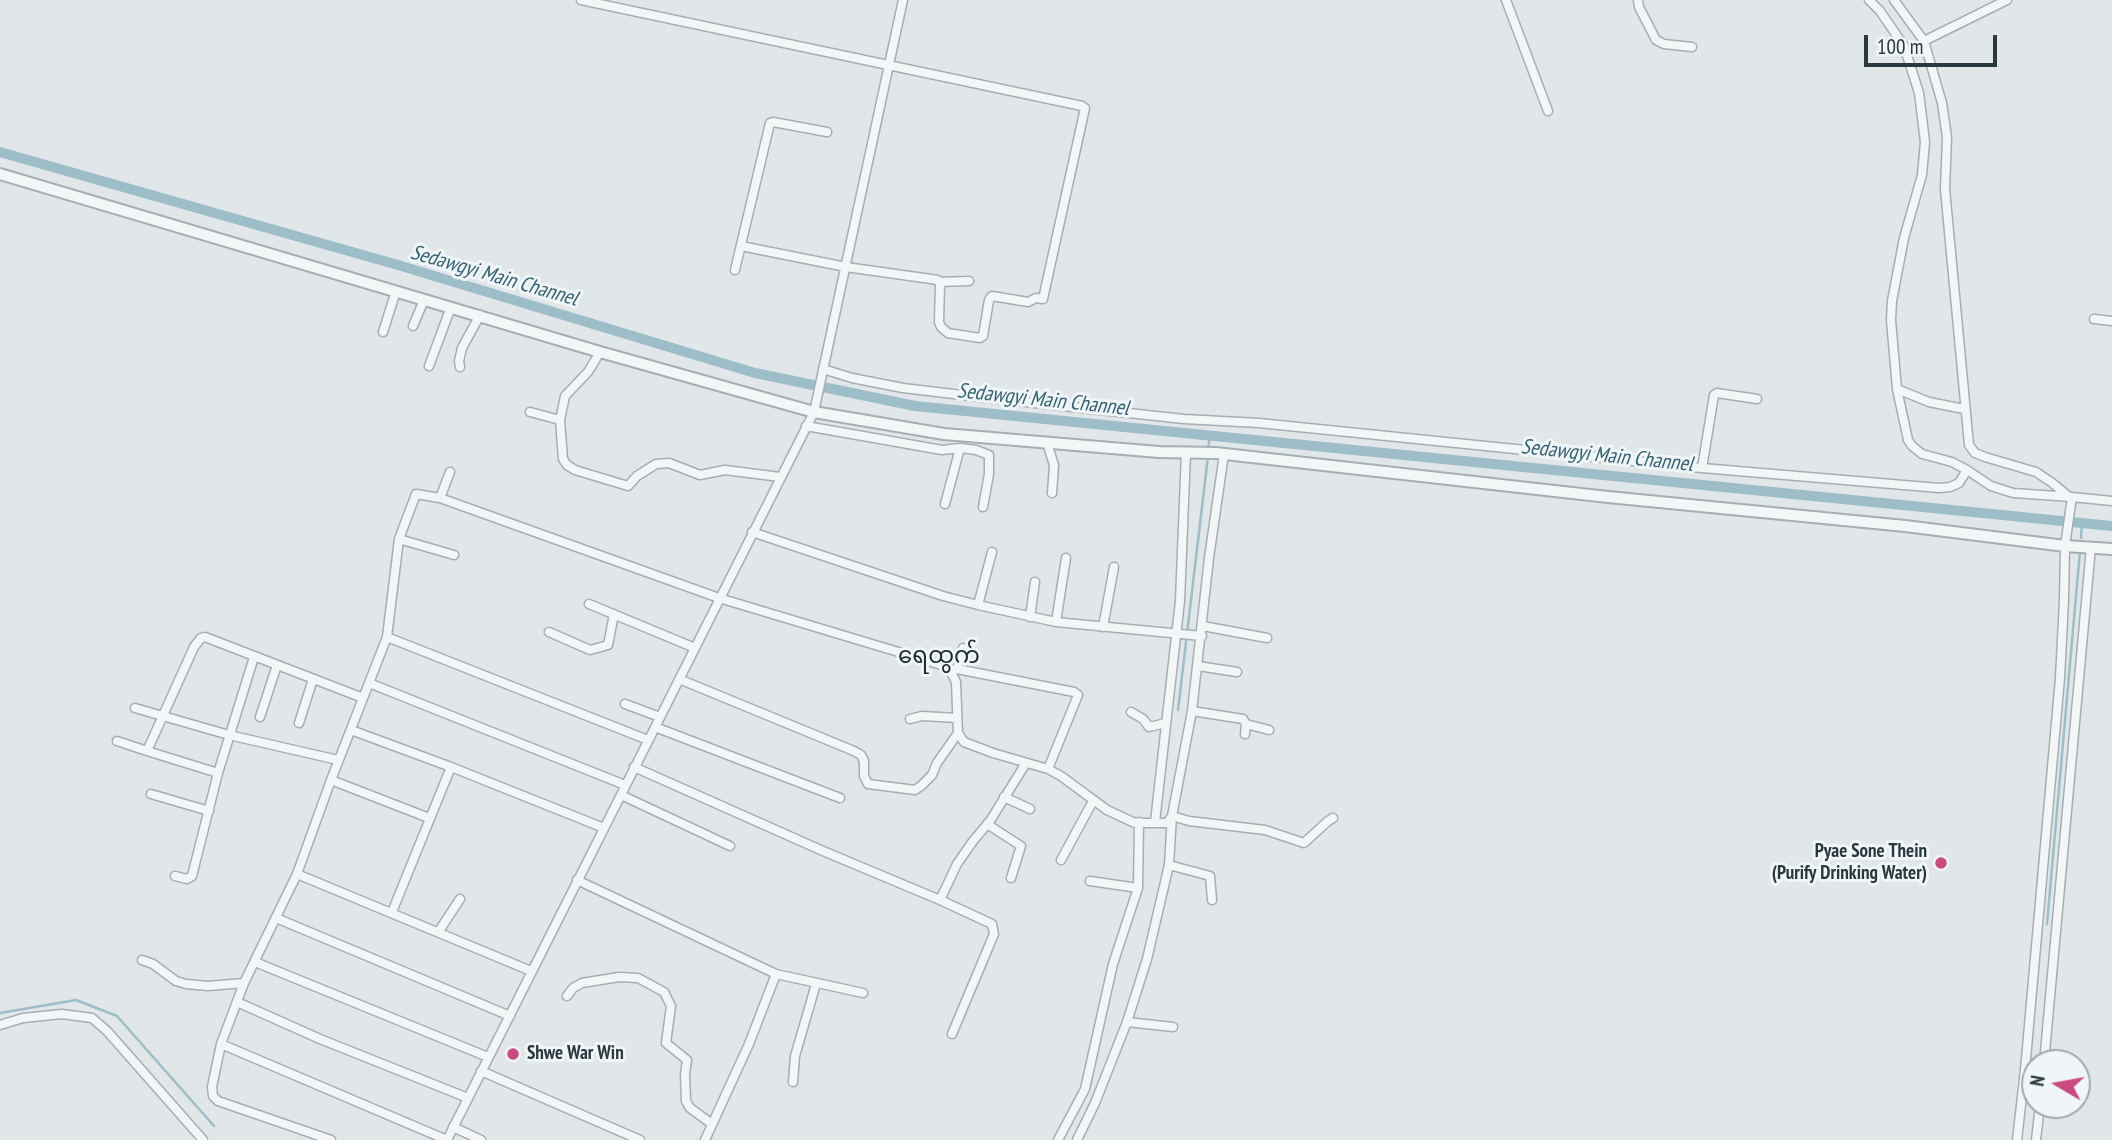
<!DOCTYPE html>
<html>
<head>
<meta charset="utf-8">
<style>
  body { margin:0 }
  #map { position:relative; width:2112px; height:1140px; overflow:hidden; background:#e1e6e9; font-family:"PT Sans Narrow",sans-serif }
  canvas { display:block }
  .north { position:absolute; left:2021px; top:1049px; width:70px; height:70px; box-sizing:border-box; background:#f0f5f7; border:2px solid #a1a9ae; border-radius:50%; rotate:280deg; font-size:19px; font-weight:700; line-height:28px; text-align:center; color:#2a3840 }
  .north::after { content:''; display:block; margin:auto; width:24px; height:32px; background:#cb4981; clip-path:polygon(50% 0,100% 100%,50% 72%,0 100%) }
  .scale { position:absolute; left:1864px; top:35px; width:133px; height:32px; box-sizing:border-box; border:4px solid #2a3840; border-top:0; padding-left:9px; font-size:21px; line-height:24px; white-space:nowrap; color:#2a3840; -webkit-text-stroke:5px #f0f5f7; paint-order:stroke }
</style>
</head>
<body>
<div id="map">
<canvas width="2112" height="1140"></canvas>
<div class="north">N</div>
<div class="scale">100 m</div>
</div>
<script>
const ctx = document.querySelector('canvas').getContext('2d');
ctx.lineJoin = 'round';
const shape = rows => new Path2D(rows.map(r => 'M' + r).join(''));
function stroke(path, color, width, dash) { ctx.strokeStyle = color; ctx.lineWidth = width; ctx.lineCap = dash ? 'butt' : 'round'; ctx.setLineDash(dash || []); ctx.stroke(path); }
function drawText(font, color, halo, rows, align = 'center') {
  ctx.font = font + ' "PT Sans Narrow","Noto Sans Myanmar",sans-serif'; ctx.lineWidth = 6; ctx.setLineDash([]); ctx.textBaseline = 'middle'; ctx.strokeStyle = halo; ctx.fillStyle = color; for (const [text, x, y, turn = 0] of rows) {
    ctx.save(); ctx.translate(x, y); ctx.rotate((+turn || 0) * Math.PI / 180); ctx.textAlign = isNaN(turn) ? turn : align; if (halo) ctx.strokeText(text, 0, 0); ctx.fillText(text, 0, 0); ctx.restore();
  }
}
stroke(shape([
  [1208,450,1210,435],
  [2081,538,2082,523],
  [1178,710,1208,456],
  [2047,924,2080,551],
  [0,1013,76,1000,117,1016,214,1126]
]), '#9dbec8', 2.5);
stroke(shape([
  [0,152,398,265,755,373,915,406,2112,526]
]), '#9dbec8', 10);
const minor = shape([
  [581,0,1082,106,1085,108,1043,299,1036,298,1028,302,992,296,989,300,983,336,980,338,948,333,941,327,939,322,940,284,938,280,846,267,741,246],
  [1506,0,1548,111],
  [1638,0,1639,7,1656,40,1664,44,1692,47],
  [1869,0,1880,11,1904,46,1919,93,1925,142,1922,175,1904,238,1892,301,1891,320,1897,389,1908,440,1912,446,1922,454,1952,462,1967,470],
  [1894,0,1924,41,1942,103,1947,137,1945,189,1969,445,1975,453,1985,457,2036,472,2051,482,2067,495],
  [1924,41,2007,0],
  [735,270,770,123,773,122,827,132],
  [939,282,969,281],
  [2094,319,2112,321],
  [413,326,424,300],
  [383,332,396,291],
  [600,352,588,372,565,396,560,420,563,459,567,465,575,470,628,486,637,476,656,464,669,463,700,475,725,470,780,477],
  [429,366,451,307],
  [460,367,459,361,462,348,480,315],
  [823,369,852,378,903,388,979,397,1184,419,1259,423,1702,468,1939,488,1950,487,1959,483,1967,470,1991,486,2013,493,2072,497],
  [1897,389,1929,402,1964,409],
  [530,412,560,420],
  [806,426,942,450,960,448,976,450,989,455,989,474,983,507],
  [1047,443,1054,465,1052,493],
  [1702,468,1714,395,1717,393,1757,399],
  [440,498,450,472],
  [945,504,960,448],
  [752,532,943,596,978,605,1056,622,1202,636],
  [399,539,454,555],
  [589,604,695,648],
  [978,605,992,552],
  [1030,617,1035,582],
  [1056,622,1066,558],
  [1203,626,1267,638],
  [1103,627,1114,567],
  [549,632,590,650,608,645,614,614],
  [387,637,648,740],
  [1198,666,1237,672],
  [957,669,963,648],
  [951,672,957,669,1074,692,1078,695,1048,769],
  [679,679,854,751,861,755,864,761,864,776,868,784,915,790,921,786,932,775,937,763,958,733],
  [369,683,625,785],
  [625,704,660,717],
  [135,708,229,735,338,760],
  [1192,711,1243,719,1246,724,1245,734],
  [1131,712,1143,719,1149,727,1166,723],
  [260,717,277,665],
  [910,719,922,716,957,718],
  [299,723,313,679],
  [1246,724,1269,730],
  [655,727,840,798],
  [351,730,451,767,604,828],
  [117,741,147,751,194,647,201,638,205,637,363,698],
  [147,751,218,773],
  [634,767,823,851,940,900,992,924,994,934,952,1034],
  [331,780,429,818],
  [151,794,209,811],
  [621,795,730,846],
  [1004,797,1030,809],
  [1155,822,1180,601,1186,452],
  [987,824,1021,846,1011,878],
  [1061,860,1093,801],
  [1169,865,1210,876,1212,900],
  [297,874,531,971],
  [175,876,187,879,192,876,218,773,254,657],
  [577,880,776,974,749,1044,705,1140],
  [1090,881,1138,888],
  [940,900,957,864,973,841,990,821,1026,763],
  [392,912,451,767],
  [276,918,510,1016],
  [439,931,460,899],
  [142,960,153,964,176,981,186,984,208,986,244,983],
  [255,962,488,1057],
  [776,974,863,993],
  [567,996,573,988,582,983,619,977,638,978,664,992,671,1006,666,1043,687,1060,685,1074,686,1101,690,1108,712,1124],
  [237,1002,320,1039,468,1098],
  [1127,1022,1173,1027],
  [0,1025,23,1018,62,1014,92,1018,107,1031,203,1140],
  [221,1044,447,1140],
  [2044,1063,2091,547],
  [2025,1070,2035,1072],
  [481,1071,640,1140],
  [793,1082,795,1056,816,984],
  [453,1127,481,1140],
  [331,1140,218,1101,213,1096,212,1087,221,1044,244,983,297,874,331,780,387,637,399,539,416,494,440,498,719,598,945,666,951,672,956,682,958,733,964,742,993,753,1048,769,1061,776,1107,810,1135,823,1167,823,1172,816,1189,821,1265,830,1304,843,1328,821,1333,818],
  [447,1140,814,412,903,0],
  [1058,1140,1085,1089,1113,964,1138,888,1139,822],
  [1077,1140,1095,1103,1127,1022,1147,959,1169,865,1172,816,1192,711,1209,558,1224,454],
  [2017,1140,2025,1070,2060,678,2064,600,2065,546,2072,497,2112,501],
  [2036,1140,2040,1105]
]);
const tertiary = shape([
  [0,174,600,352,814,412,944,434,1159,452,1216,453,1608,497,1905,526,2065,546,2112,549]
]);
stroke(minor, '#a6aeb3', 11);
stroke(tertiary, '#a6aeb3', 14);
stroke(minor, '#f3f6f7', 8);
stroke(tertiary, '#f3f6f7', 10);
for (const [x, y, r, color] of [
  [1941,863,7,"#cb4981"],
  [513,1054,7,"#cb4981"]
]) { const dot = new Path2D(); dot.arc(x, y, r, 0, 2 * Math.PI); ctx.fillStyle = color; ctx.fill(dot); stroke(dot, '#f0f5f7', 2.5); }
drawText('bold 19px', '#2a3840', '#f0f5f7', [
  ["Pyae Sone Thein",1927,852],
  ["(Purify Drinking Water)",1927,874],
  ["Shwe War Win",527,1054,"left"]
], 'right');
drawText('italic 21px', '#356273', '#f0f5f7', [
  ["Sedawgyi Main Channel",494,276,16],
  ["Sedawgyi Main Channel",1043,400,6],
  ["Sedawgyi Main Channel",1607,456,6]
]);
drawText('23px', '#1c2931', '#f0f5f7', [
  ["ရေထွက်",939,656]
]);
</script>
</body>
</html>
